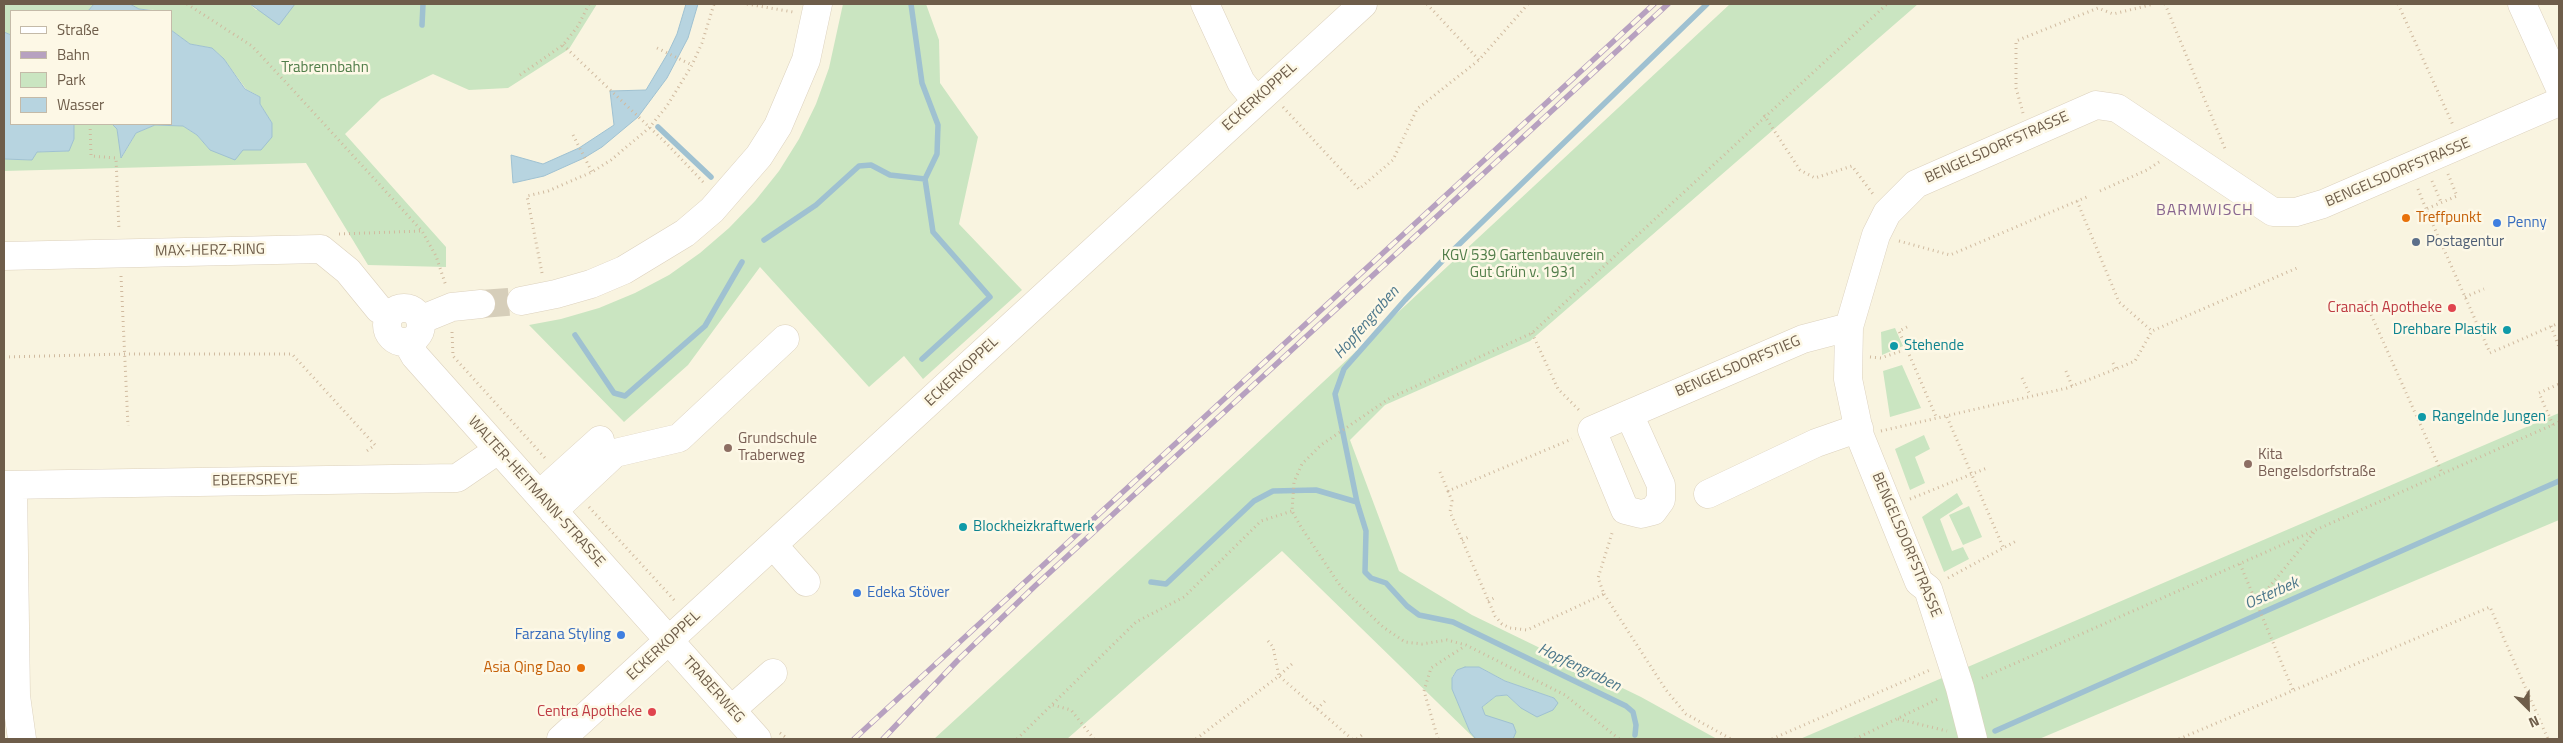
<!DOCTYPE html>
<html>
<head>
<meta charset="utf-8">
<style>
  body { margin:0 }
  #map { position:relative; width:2563px; height:743px; overflow:hidden; background:#f9f4e0; font-family:"Titillium Web",sans-serif }
  canvas { display:block }
  .frame { position:absolute; inset:0; border:5px solid #6e5d4a; pointer-events:none }
  .legend { position:absolute; left:10px; top:10px; width:162px; height:115px; box-sizing:border-box; background:#fdf8e6; border:1px solid #c4baa8; margin:0; padding:6px 9px; list-style:none; font-size:15px; color:#6e5d4a }
  .legend li { display:flex; align-items:center; gap:10px; height:25px }
  .legend b { width:25px; border:1px solid #c4baa8 }
  .north { position:absolute; left:2503px; top:683px; width:50px; height:50px; -webkit-text-stroke:4px #fdf8e6; paint-order:stroke; rotate:157deg; font-size:14px; font-weight:700; line-height:20px; text-align:center; color:#6e5d4a }
  .north::after { content:''; display:block; margin:auto; width:18px; height:22px; background:#6e5d4a; clip-path:polygon(50% 0,100% 100%,50% 72%,0 100%) }
</style>
</head>
<body>
<div id="map">
<canvas width="2563" height="743"></canvas>
<div class="frame"></div>
<ul class="legend">
<li><b style="height:6px;background:#fff"></b>Straße</li>
<li><b style="height:6px;background:#b7a1c0"></b>Bahn</li>
<li><b style="height:14px;background:#cae5c1"></b>Park</li>
<li><b style="height:14px;background:#b7d4e0"></b>Wasser</li>
</ul>
<div class="north">N</div>
</div>
<script>
const ctx = document.querySelector('canvas').getContext('2d');
ctx.lineJoin = 'round';
function fill(path, color) { ctx.fillStyle = color; ctx.fill(path, 'evenodd'); }
const shape = rows => new Path2D(rows.map(r => 'M' + r).join(''));
function stroke(path, color, width, dash) { ctx.strokeStyle = color; ctx.lineWidth = width; ctx.lineCap = dash ? 'butt' : 'round'; ctx.setLineDash(dash || []); ctx.stroke(path); }
function drawText(font, color, halo, rows, align = 'center') {
  ctx.font = font + ' "Titillium Web",sans-serif'; ctx.lineWidth = 5; ctx.setLineDash([]); ctx.textBaseline = 'middle'; ctx.strokeStyle = halo; ctx.fillStyle = color; for (const [text, x, y, turn = 0] of rows) {
    ctx.save(); ctx.translate(x, y); ctx.rotate((+turn || 0) * Math.PI / 180); ctx.textAlign = isNaN(turn) ? turn : align; if (halo) ctx.strokeText(text, 0, 0); ctx.fillText(text, 0, 0); ctx.restore();
  }
}
fill(shape([
  [4,4,94,4,88,11,11,11,11,35,4,32],
  [130,4,250,4,256,10,291,6,295,4,597,4,569,49,508,88,469,90,433,74,381,99,345,134,446,247,446,267,368,265,306,163,4,171,4,159,31,160,37,152,68,151,74,139,74,124,112,124,117,129,122,157,136,133,155,125,183,126,197,135,210,150,243,149,272,123,260,104,260,97,246,89,224,59,212,48,190,44,171,30,171,11,139,9],
  [843,4,926,4,939,40,940,83,978,137,959,224,1022,290,923,379,904,356,869,387,760,267,688,365,624,422,529,325,561,319,599,308,635,293,669,275,700,253,729,228,755,201,779,171,799,139,816,104,829,68],
  [1730,4,1918,4,1530,341,1385,405,1350,440,1399,571,1472,615,1641,697,1717,739,1512,739,1516,732,1485,716,1482,707,1496,696,1507,695,1521,708,1554,698,1505,681,1479,667,1457,670,1452,677,1452,688,1470,732,1476,739,1483,739,1475,739,1282,551,1067,739,934,739,1238,461],
  [1895,328,1903,346,1882,355,1881,332],
  [1902,365,1921,408,1890,417,1883,371],
  [2559,413,2559,520,2039,739,1800,739],
  [1924,435,1930,449,1915,457,1925,483,1910,490,1895,449],
  [1957,493,1963,504,1940,519,1952,551,1963,547,1969,559,1944,572,1922,517],
  [1969,506,1982,537,1963,545,1949,515]
]), '#cae5c1');
const water = shape([
  [94,4,130,4,139,9,157,11,88,11,94,4],
  [250,4,295,4,279,25,250,4],
  [686,4,698,4,688,38,667,78,638,117,602,147,584,158,544,176,513,183,511,155,543,164,579,148,614,125,610,91,646,90,668,53,677,34,686,4],
  [171,30,190,44,212,48,224,59,245,89,260,97,260,104,272,123,272,137,261,150,243,150,235,160,210,150,197,135,183,126,155,125,136,133,121,158,117,129,112,124,171,124,171,30],
  [4,32,11,35,11,124,74,124,74,139,69,151,37,152,32,160,4,159,4,32],
  [1465,667,1479,667,1505,681,1554,698,1558,703,1553,710,1537,717,1521,708,1507,695,1496,696,1482,707,1485,715,1513,724,1516,732,1513,739,1476,739,1470,732,1452,689,1452,678,1457,670,1465,667]
]);
fill(water, '#b7d4e0');
stroke(water, '#9fc1d1', 1);
stroke(shape([
  [911,4,922,83,938,125,937,154,925,179,933,232,990,297,922,359],
  [422,25,423,4],
  [658,127,711,177],
  [764,240,816,205,859,166,871,165,890,175,925,179],
  [575,335,614,393,625,396,705,326,742,262],
  [1151,582,1166,584,1254,501,1273,491,1316,490,1357,502],
  [1995,731,2559,481],
  [1635,735,1636,725,1633,712,1626,706,1453,622,1419,615,1407,606,1386,583,1371,578,1365,572,1366,531,1357,502,1335,394,1344,369,1405,300,1445,258,1707,4]
]), '#9fc1d1', 5.5);
stroke(shape([
  [481,304,521,301]
]), '#d6ceba', 28, [28, 14]);
const minor = shape([
  [1205,4,1241,82,1256,101],
  [2522,4,2559,86],
  [4,256,321,249,348,271,379,309,389,315],
  [521,301,556,294,591,284,624,270,685,233,712,210,759,156,778,126,806,60,818,4],
  '387 325a17 17 0 1 1 34 0a17 17 0 1 1-34 0Z',
  [420,320,452,307,481,304],
  [407,342,415,356,757,739],
  [1629,414,1661,485,1661,500,1653,511,1641,514,1625,510,1592,430,1629,414,1803,339,1849,327],
  [4,485,457,478,498,450],
  [13,485,16,696,22,739],
  [1708,494,1816,443,1859,428],
  [539,495,600,440],
  [553,511,615,453,679,438,785,339],
  [773,545,806,582],
  [731,710,773,673],
  [561,739,1363,4],
  [1973,739,1960,688,1928,589,1919,582,1860,436,1848,379,1849,327,1876,235,1887,213,1916,184,2096,105,2117,108,2273,212,2296,212,2323,204,2559,102]
]);
stroke(minor, '#dcd1bd', 29);
stroke(shape([
  [187,4,252,46,292,89,422,231,436,256,446,286],
  [747,4,793,12],
  [1427,4,1479,60,1528,4],
  [2165,4,2226,151],
  [2398,4,2453,125],
  [563,45,667,144,705,184],
  [657,48,692,65],
  [520,75,563,45,578,26,589,4],
  [1283,107,1359,189,1393,160,1417,109,1479,60],
  [2023,113,2016,88,2016,41,2098,8,2113,14,2154,4],
  [1764,115,1800,170,1815,178,1852,166,1873,194],
  [90,124,91,156,116,158,119,230],
  [573,135,592,172],
  [2448,174,2457,196,2426,209,2490,353,2559,323],
  [2432,181,2441,202],
  [2418,189,2426,209],
  [2100,191,2147,170,2159,162],
  [2077,201,2119,302,2152,331],
  [339,234,422,231],
  [1899,241,1950,255,2089,196],
  [542,273,527,196,548,191,592,172,611,160,649,128,667,106,692,65,702,43,714,4],
  [121,276,128,426],
  [2465,297,2484,289],
  [2365,301,2442,473],
  [2551,326,2559,347],
  [1907,327,1899,331,1937,419],
  [452,332,453,356,546,459],
  [1532,333,1558,389,1581,412],
  [4,357,125,354,292,354,375,445,364,453],
  [1870,357,1881,358,1907,349,1915,344],
  [2113,363,2116,369],
  [2066,371,2072,386],
  [2022,378,2030,395],
  [1947,417,2003,547],
  [2553,425,2539,393,2559,384],
  [1881,431,2067,388,2116,369,2135,361,2152,331,2297,268],
  [1440,472,1448,491,1572,439],
  [1448,491,1452,501,1450,512,1495,616,1502,624,1510,628,1527,630,1604,594,1598,578,1613,530],
  [1910,499,1987,468],
  [589,507,676,602],
  [1462,540,1471,536],
  [2240,564,2293,690],
  [1948,578,2018,540],
  [1604,594,1666,690,1686,714,1731,739],
  [1488,601,1496,597],
  [2256,603,2316,530],
  [1268,641,1273,647,1279,676],
  [1280,675,1292,664],
  [1982,678,2559,422],
  [1053,705,1071,710,1094,739],
  [1317,709,1325,701],
  [1898,719,1947,731],
  [780,733,788,739],
  [1017,739,1136,622,1184,597,1261,521,1292,511],
  [1196,739,1279,676,1352,739],
  [1357,739,1363,734],
  [1438,739,1424,691,1431,668,1465,646],
  [1619,739,1565,695,1466,645,1447,640,1422,644,1405,642,1383,627,1341,587,1301,527,1292,511,1294,482,1302,464,1321,445,1390,398,1532,333,1887,4],
  [1772,739,1930,670],
  [1855,739,1940,698],
  [2179,739,2490,607,2548,739]
]), '#d0ba9f', 3, [1, 4]);
stroke(minor, '#fff', 28);
const rail = shape([
  [854,739,1654,4],
  [883,739,958,660,1035,586,1668,4]
]);
stroke(rail, '#b7a1c0', 5.5);
stroke(rail, '#fdf8e6', 4, [11]);
for (const [x, y, r, color] of [
  [2406,218,5,"#e8710a"],
  [2497,223,5,"#3f7fe0"],
  [2416,242,5,"#5c6f8a"],
  [2452,308,5,"#e0444e"],
  [2507,330,5,"#0f9aa8"],
  [1894,346,5,"#0f9aa8"],
  [2422,417,5,"#0f9aa8"],
  [728,448,5,"#8d6e63"],
  [2248,464,5,"#8d6e63"],
  [963,527,5,"#0f9aa8"],
  [857,593,5,"#3f7fe0"],
  [621,635,5,"#3f7fe0"],
  [581,668,5,"#e8710a"],
  [652,712,5,"#e0444e"]
]) { const dot = new Path2D(); dot.arc(x, y, r, 0, 2 * Math.PI); ctx.fillStyle = color; ctx.fill(dot); stroke(dot, '#fdf8e6', 2); }
drawText('15px', '#507d49', '#fdf8e6', [
  ["Trabrennbahn",325,68],
  ["KGV 539 Gartenbauverein",1523,256],
  ["Gut Grün v. 1931",1523,273]
]);
drawText('15px', '#6e5d4a', '#fdf8e6', [
  ["ECKERKOPPEL",1260,97,-42],
  ["BENGELSDORFSTRASSE",1997,148,-24],
  ["BENGELSDORFSTRASSE",2398,173,-23],
  ["MAX-HERZ-RING",210,251,-1],
  ["BENGELSDORFSTIEG",1738,367,-23],
  ["ECKERKOPPEL",962,372,-43],
  ["EBEERSREYE",255,481,-1],
  ["WALTER-HEITMANN-STRASSE",536,492,48],
  ["BENGELSDORFSTRASSE",1906,545,67],
  ["ECKERKOPPEL",664,646,-43],
  ["TRABERWEG",713,690,48]
]);
drawText('15px', '#c56008', '#fdf8e6', [
  ["Treffpunkt",2416,218],
  ["Asia Qing Dao",571,668,"right"]
], 'left');
drawText('15px', '#366cbe', '#fdf8e6', [
  ["Penny",2507,223],
  ["Edeka Stöver",867,593],
  ["Farzana Styling",611,635,"right"]
], 'left');
drawText('15px', '#4e5e75', '#fdf8e6', [
  ["Postagentur",2426,242]
], 'left');
drawText('15px', '#be3a42', '#fdf8e6', [
  ["Cranach Apotheke",2442,308],
  ["Centra Apotheke",642,712]
], 'right');
drawText('15px', '#0d838f', '#fdf8e6', [
  ["Drehbare Plastik",2497,330,"right"],
  ["Stehende",1904,346],
  ["Rangelnde Jungen",2432,417],
  ["Blockheizkraftwerk",973,527]
], 'left');
drawText('15px', '#785e54', '#fdf8e6', [
  ["Grundschule",738,439],
  ["Traberweg",738,456],
  ["Kita",2258,455],
  ["Bengelsdorfstraße",2258,472]
], 'left');
ctx.letterSpacing = '1px';
drawText('16px', '#896690', '#fdf8e6', [
  ["BARMWISCH",2205,211]
]);
ctx.letterSpacing = '0px';
drawText('italic 16px', '#4d788c', '#fdf8e6', [
  ["Hopfengraben",1367,323,-49],
  ["Osterbek",2272,594,-24],
  ["Hopfengraben",1579,668,26]
]);
</script>
</body>
</html>
